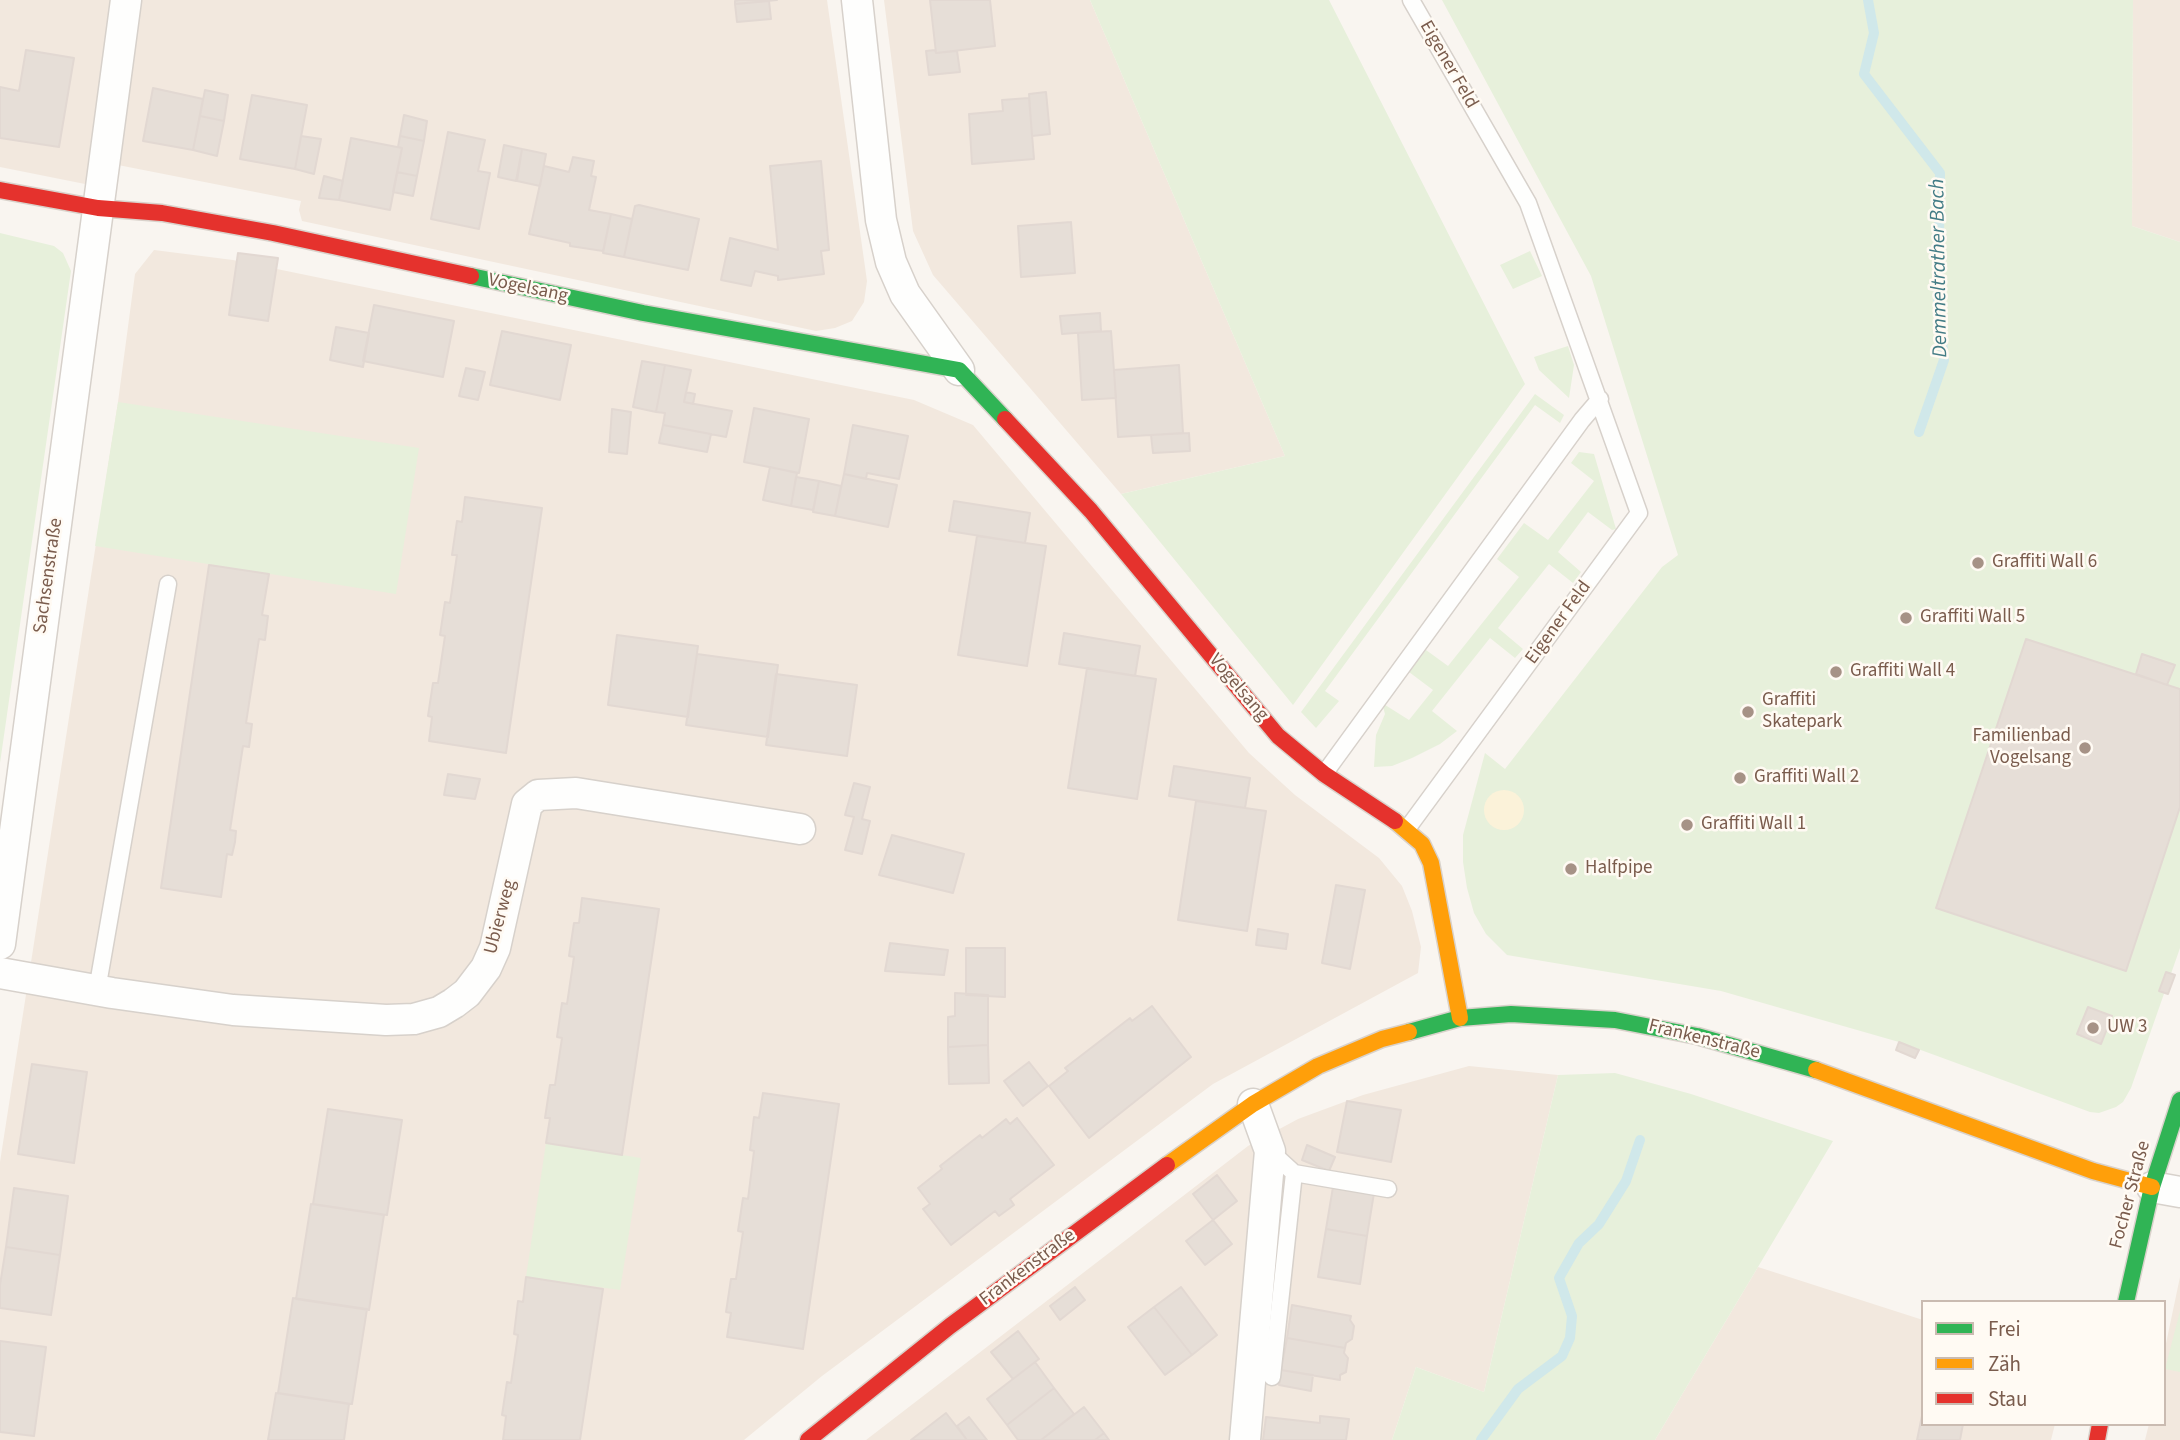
<!DOCTYPE html>
<html>
<head>
<meta charset="utf-8">
<style>
  body { margin:0 }
  #map { position:relative; width:2180px; height:1440px; overflow:hidden; background:#f9f5f0; font-family:"Source Sans 3",sans-serif }
  canvas { display:block }
  .legend { position:absolute; left:1921px; top:1300px; width:245px; height:126px; box-sizing:border-box; background:#fffaf3; border:2px solid #cabbb1; margin:0; padding:9px 12px; list-style:none; font-size:21px; color:#7a5c4d }
  .legend li { display:flex; align-items:center; gap:14px; height:35px }
  .legend b { width:35px; border:2px solid #cabbb1 }
</style>
</head>
<body>
<div id="map">
<canvas width="2180" height="1440"></canvas>
<ul class="legend">
<li><b style="height:9px;background:#30b455"></b>Frei</li>
<li><b style="height:9px;background:#ff9f0a"></b>Zäh</li>
<li><b style="height:9px;background:#e5322d"></b>Stau</li>
</ul>
</div>
<script>
const ctx = document.querySelector('canvas').getContext('2d');
ctx.lineJoin = 'round';
function fill(path, color) { ctx.fillStyle = color; ctx.fill(path, 'evenodd'); }
const shape = rows => new Path2D(rows.map(r => 'M' + r).join(''));
function stroke(path, color, width, dash) { ctx.strokeStyle = color; ctx.lineWidth = width; ctx.lineCap = dash ? 'butt' : 'round'; ctx.setLineDash(dash || []); ctx.stroke(path); }
function drawText(font, color, halo, rows, align = 'center') {
  ctx.font = font + ' "Source Sans 3",sans-serif'; ctx.lineWidth = 5; ctx.setLineDash([]); ctx.textBaseline = 'middle'; ctx.strokeStyle = halo; ctx.fillStyle = color; for (const [text, x, y, turn = 0] of rows) {
    ctx.save(); ctx.translate(x, y); ctx.rotate((+turn || 0) * Math.PI / 180); ctx.textAlign = isNaN(turn) ? turn : align; if (halo) ctx.strokeText(text, 0, 0); ctx.fillText(text, 0, 0); ctx.restore();
  }
}
fill(shape([
  [0,0,827,0,867,281,864,302,852,321,835,328,816,331,302,221,299,210,301,201,118,165,95,186,0,167],
  [884,0,1090,0,1285,456,1121,494,933,275,913,231],
  [2133,0,2180,0,2180,242,2132,226],
  [154,250,233,260,914,400,973,425,1249,753,1295,795,1379,858,1402,886,1412,911,1421,947,1418,973,1213,1084,822,1376,744,1440,0,1440,0,1162,118,402,135,274],
  [1469,1066,1558,1075,1484,1392,1416,1367,1392,1440,866,1440,1248,1146,1298,1119,1363,1095],
  [1758,1267,1923,1320,1923,1424,2055,1424,2051,1440,1655,1440],
  [2180,1277,2180,1440,2145,1440,2149,1424,2164,1424,2164,1353]
]), '#f2e8de');
fill(shape([
  [1090,0,1329,0,1525,384,1293,705,1121,494,1285,456],
  [1442,0,2133,0,2132,226,2180,242,2180,948,2131,1088,2123,1102,2116,1107,2099,1113,2090,1112,1899,1042,1721,991,1507,955,1486,934,1474,913,1467,888,1463,862,1463,835,1485,753,1505,769,1662,567,1678,555,1591,276],
  [0,233,54,246,63,253,71,271,0,763],
  [1530,251,1542,276,1513,289,1500,265],
  [1568,346,1574,365,1569,398,1539,370,1534,357],
  [1535,394,1564,415,1560,423,1535,405,1325,691,1339,701,1316,728,1301,712],
  [118,402,419,448,396,594,95,546],
  [1579,452,1594,454,1616,529,1612,530,1588,512,1558,552,1581,572,1573,583,1549,564,1498,628,1523,649,1515,658,1490,638,1432,711,1457,731,1440,744,1412,758,1392,766,1374,767,1376,735,1385,714,1382,703,1409,720,1433,690,1409,672,1426,650,1448,666,1519,577,1497,559,1524,523,1548,540,1594,481,1571,463],
  [1615,1073,1691,1094,1833,1141,1655,1440,1392,1440,1416,1367,1484,1392,1558,1075],
  [546,1143,641,1158,620,1290,526,1277],
  [2180,1311,2180,1372,2165,1369]
]), '#e7f0db');
fill(shape([
  '1484 810a20 20 0 1 1 40 0a20 20 0 1 1-40 0Z'
]), '#fbf2d9');
stroke(shape([
  [1868,0,1874,33,1864,74,1940,173,1938,302,1944,360,1919,432],
  [1481,1440,1518,1389,1562,1356,1570,1338,1572,1316,1559,1278,1579,1243,1599,1224,1626,1181,1640,1140]
]), '#d0e8ea', 10);
const building = shape([
  [739,0,777,0,735,4,735,1,739,0],
  [930,0,990,0,995,46,936,53,930,0],
  [769,1,771,19,737,22,735,4,769,1],
  [26,50,74,58,59,147,0,138,0,87,19,91,26,50],
  [935,50,936,53,957,51,960,72,929,75,926,51,935,50],
  [153,88,203,99,193,150,143,141,153,88],
  [205,90,228,95,224,121,200,116,205,90],
  [1046,92,1050,134,1032,136,1029,94,1046,92],
  [252,95,307,105,295,169,240,159,252,95],
  [1029,98,1034,159,972,164,969,114,1003,111,1002,100,1029,98],
  [404,115,427,121,424,141,400,136,404,115],
  [200,116,224,121,217,156,193,150,200,116],
  [448,132,485,140,478,171,490,173,479,229,431,219,448,132],
  [301,136,321,139,314,174,295,169,301,136],
  [400,136,424,141,417,176,397,172,402,148,398,147,400,136],
  [351,138,402,148,390,210,339,200,351,138],
  [504,145,522,149,516,181,498,177,504,145],
  [522,149,546,154,540,186,517,181,522,149],
  [573,157,594,161,591,176,596,177,589,210,611,214,603,251,570,246,570,243,529,234,544,166,569,172,573,157],
  [821,161,829,250,821,251,824,274,778,280,778,276,755,271,751,286,721,280,730,238,778,250,770,166,821,161],
  [397,172,417,176,413,196,393,192,397,172],
  [324,176,343,181,339,200,319,198,324,176],
  [639,205,699,219,688,270,624,257,635,206,639,205],
  [611,214,632,219,624,257,603,253,611,214],
  [1071,222,1075,273,1021,277,1018,226,1071,222],
  [238,253,278,258,268,321,229,315,238,253],
  [374,305,454,321,443,377,363,361,374,305],
  [1100,313,1101,331,1062,334,1060,316,1100,313],
  [336,327,369,333,363,367,330,360,336,327],
  [502,331,571,345,560,400,490,385,502,331],
  [1111,331,1116,398,1082,400,1078,333,1111,331],
  [642,361,665,365,656,412,633,407,642,361],
  [665,365,691,370,684,402,732,411,726,437,663,425,665,413,656,412,665,365],
  [1179,365,1183,433,1118,437,1114,370,1179,365],
  [466,368,485,372,478,400,459,396,466,368],
  [686,392,695,394,693,404,684,402,686,392],
  [754,408,809,419,799,473,744,462,754,408],
  [612,409,631,412,627,454,609,452,612,409],
  [663,425,711,434,707,452,659,443,663,425],
  [853,425,908,436,899,479,867,473,866,479,844,474,853,425],
  [1189,433,1190,451,1153,453,1151,435,1189,433],
  [770,467,797,473,791,506,763,500,770,467],
  [844,474,897,485,888,527,835,516,844,474],
  [796,477,819,481,813,510,791,506,796,477],
  [819,481,841,486,835,516,813,512,819,481],
  [465,497,542,508,506,753,429,741,432,717,428,716,433,683,438,683,445,636,440,635,445,602,450,603,457,555,452,555,457,521,462,522,465,497],
  [954,501,1030,513,1025,543,949,531,954,501],
  [977,536,1046,546,1027,666,958,655,977,536],
  [209,565,269,574,262,615,268,616,265,640,259,639,246,723,252,724,249,747,243,746,230,830,236,831,235,842,232,855,227,854,221,897,161,888,209,565],
  [1064,633,1140,646,1135,676,1059,664,1064,633],
  [617,635,698,646,688,717,608,705,617,635],
  [2026,639,2180,689,2180,807,2126,971,1936,908,2026,639],
  [697,654,778,665,768,737,686,725,697,654],
  [2142,654,2175,665,2167,685,2136,674,2142,654],
  [1087,668,1156,679,1137,799,1068,788,1087,668],
  [776,674,857,685,847,756,766,745,776,674],
  [1174,766,1250,778,1245,808,1169,796,1174,766],
  [448,774,480,779,475,799,444,795,448,774],
  [854,783,870,787,862,819,870,821,862,854,845,850,854,817,845,815,854,783],
  [1196,801,1266,811,1247,931,1178,920,1196,801],
  [892,835,964,854,953,893,879,875,892,835],
  [1336,885,1365,890,1350,969,1322,963,1336,885],
  [582,898,659,909,622,1155,546,1143,550,1118,545,1118,550,1085,555,1085,562,1038,557,1037,562,1003,567,1004,574,957,569,956,574,923,579,923,582,898],
  [1258,929,1288,934,1286,949,1256,945,1258,929],
  [890,943,948,950,944,975,885,971,890,943],
  [966,948,1005,948,1005,997,966,995,966,948],
  [2166,972,2175,975,2168,994,2159,991,2166,972],
  [955,993,988,995,988,1045,948,1047,948,1017,955,1016,955,993],
  [1152,1006,1191,1057,1089,1138,1049,1086,1068,1071,1065,1068,1130,1018,1132,1021,1152,1006],
  [2088,1007,2112,1016,2101,1044,2077,1034,2088,1007],
  [1899,1042,1919,1050,1915,1058,1896,1050,1899,1042],
  [988,1045,989,1083,949,1084,948,1047,988,1045],
  [1029,1062,1048,1086,1023,1106,1004,1081,1029,1062],
  [32,1064,87,1072,74,1163,18,1154,32,1064],
  [763,1093,839,1104,803,1349,727,1337,731,1313,726,1312,731,1279,736,1279,743,1232,738,1231,743,1198,748,1199,754,1151,750,1150,754,1117,759,1118,763,1093],
  [1347,1101,1401,1110,1391,1162,1337,1152,1347,1101],
  [328,1109,402,1120,387,1215,313,1204,328,1109],
  [1017,1118,1054,1165,1010,1199,1014,1205,999,1216,995,1211,951,1245,923,1209,930,1204,918,1188,942,1169,940,1166,980,1135,982,1138,1006,1119,1010,1124,1017,1118],
  [1307,1145,1335,1157,1329,1171,1302,1160,1307,1145],
  [1217,1175,1237,1201,1213,1220,1193,1194,1217,1175],
  [1333,1187,1374,1193,1367,1236,1326,1229,1333,1187],
  [14,1188,68,1196,60,1255,6,1247,14,1188],
  [311,1204,384,1215,369,1310,296,1299,311,1204],
  [1213,1220,1232,1244,1205,1265,1186,1241,1213,1220],
  [1326,1229,1367,1236,1360,1284,1318,1277,1326,1229],
  [6,1247,60,1255,51,1315,0,1308,0,1285,6,1247],
  [526,1277,603,1289,580,1440,503,1440,506,1416,502,1415,507,1382,511,1383,518,1335,514,1334,518,1301,523,1302,526,1277],
  [1075,1287,1085,1300,1060,1320,1050,1306,1075,1287],
  [1181,1287,1217,1335,1192,1355,1154,1307,1181,1287],
  [293,1298,367,1309,352,1404,278,1393,293,1298],
  [1292,1305,1351,1316,1350,1320,1354,1326,1352,1339,1346,1343,1345,1348,1287,1338,1292,1305],
  [1154,1307,1192,1355,1165,1375,1128,1327,1154,1307],
  [1018,1331,1039,1359,1013,1379,991,1352,1018,1331],
  [1287,1338,1345,1348,1344,1353,1348,1358,1346,1372,1340,1375,1340,1380,1281,1370,1287,1338],
  [0,1341,46,1347,34,1436,0,1432,0,1341],
  [1035,1362,1054,1388,1007,1425,987,1399,1035,1362],
  [1281,1370,1313,1375,1311,1391,1279,1385,1281,1370],
  [1054,1388,1074,1414,1041,1440,1018,1440,1007,1425,1054,1388],
  [276,1393,349,1404,344,1440,268,1440,276,1393],
  [1084,1407,1104,1433,1095,1440,1041,1440,1084,1407],
  [1923,1411,1923,1424,1963,1424,1960,1440,1917,1440,1923,1411],
  [946,1413,967,1440,911,1440,946,1413],
  [1320,1416,1349,1419,1346,1440,1263,1440,1266,1417,1320,1423,1320,1416],
  [969,1417,987,1440,967,1440,957,1426,969,1417],
  [1104,1433,1109,1440,1095,1440,1104,1433]
]);
fill(building, '#e6ded7');
stroke(building, '#e2d8d2', 2);
const lane = shape([
  [1324,774,1582,420,1600,399],
  [1407,829,1639,513,1528,203,1411,0],
  [97,990,168,584],
  [1270,1151,1294,1173,1272,1377],
  [1294,1173,1388,1189]
]);
const street = shape([
  [857,0,881,220,891,262,905,294,959,370],
  [0,944,126,0],
  [0,973,112,993,233,1010,386,1020,414,1019,439,1012,454,1003,467,993,486,968,495,948,527,804,538,795,576,793,800,829],
  [2152,1187,2180,1192],
  [1245,1440,1270,1151,1253,1104]
]);
const fast = shape([
  [471,276,643,313,959,370,1005,419],
  [1409,1032,1460,1018,1511,1014,1615,1020,1697,1036,1816,1070],
  [2126,1302,2152,1187,2180,1100]
]);
const slow = shape([
  [1395,821,1422,844,1431,863,1460,1018],
  [1816,1070,2093,1171,2152,1187],
  [1167,1165,1253,1104,1318,1066,1382,1039,1409,1032]
]);
const jam = shape([
  [0,190,98,208,162,213,273,233,471,276],
  [1005,419,1091,511,1278,736,1324,774,1395,821],
  [808,1440,950,1326,1167,1165],
  [2097,1440,2100,1424]
]);
stroke(lane, '#d7d1cb', 19);
stroke(street, '#d7d1cb', 33);
stroke(fast, '#d9d2cb', 19);
stroke(slow, '#d9d2cb', 19);
stroke(jam, '#d9d2cb', 19);
stroke(lane, '#fefefd', 16);
stroke(street, '#fefefd', 30);
stroke(fast, '#30b455', 16);
stroke(slow, '#ff9f0a', 16);
stroke(jam, '#e5322d', 16);
for (const [x, y, r, color] of [
  [1978,563,7,"#a69286"],
  [1906,618,7,"#a69286"],
  [1836,672,7,"#a69286"],
  [1748,712,7,"#a69286"],
  [2085,748,7,"#a69286"],
  [1740,778,7,"#a69286"],
  [1687,825,7,"#a69286"],
  [1571,869,7,"#a69286"],
  [2093,1028,7,"#a69286"]
]) { const dot = new Path2D(); dot.arc(x, y, r, 0, 2 * Math.PI); ctx.fillStyle = color; ctx.fill(dot); stroke(dot, '#fffaf3', 2.5); }
drawText('19px', '#7a5c4d', '#fffaf3', [
  ["Eigener Feld",1448,65,60],
  ["Vogelsang",528,289,12],
  ["Sachsenstraße",49,576,-82],
  ["Eigener Feld",1559,623,-54],
  ["Vogelsang",1238,688,50],
  ["Ubierweg",501,917,-75],
  ["Frankenstraße",1704,1040,14],
  ["Focher Straße",2131,1195,-75],
  ["Frankenstraße",1028,1268,-37]
]);
drawText('19px', '#7a5c4d', '#fffaf3', [
  ["Graffiti Wall 6",1992,563],
  ["Graffiti Wall 5",1920,618],
  ["Graffiti Wall 4",1850,672],
  ["Graffiti",1762,701],
  ["Skatepark",1762,723],
  ["Familienbad",2071,737,"right"],
  ["Vogelsang",2071,759,"right"],
  ["Graffiti Wall 2",1754,778],
  ["Graffiti Wall 1",1701,825],
  ["Halfpipe",1585,869],
  ["UW 3",2107,1028]
], 'left');
drawText('italic 21px', '#437c86', '#fffaf3', [
  ["Demmeltrather Bach",1940,268,-91]
]);
</script>
</body>
</html>
